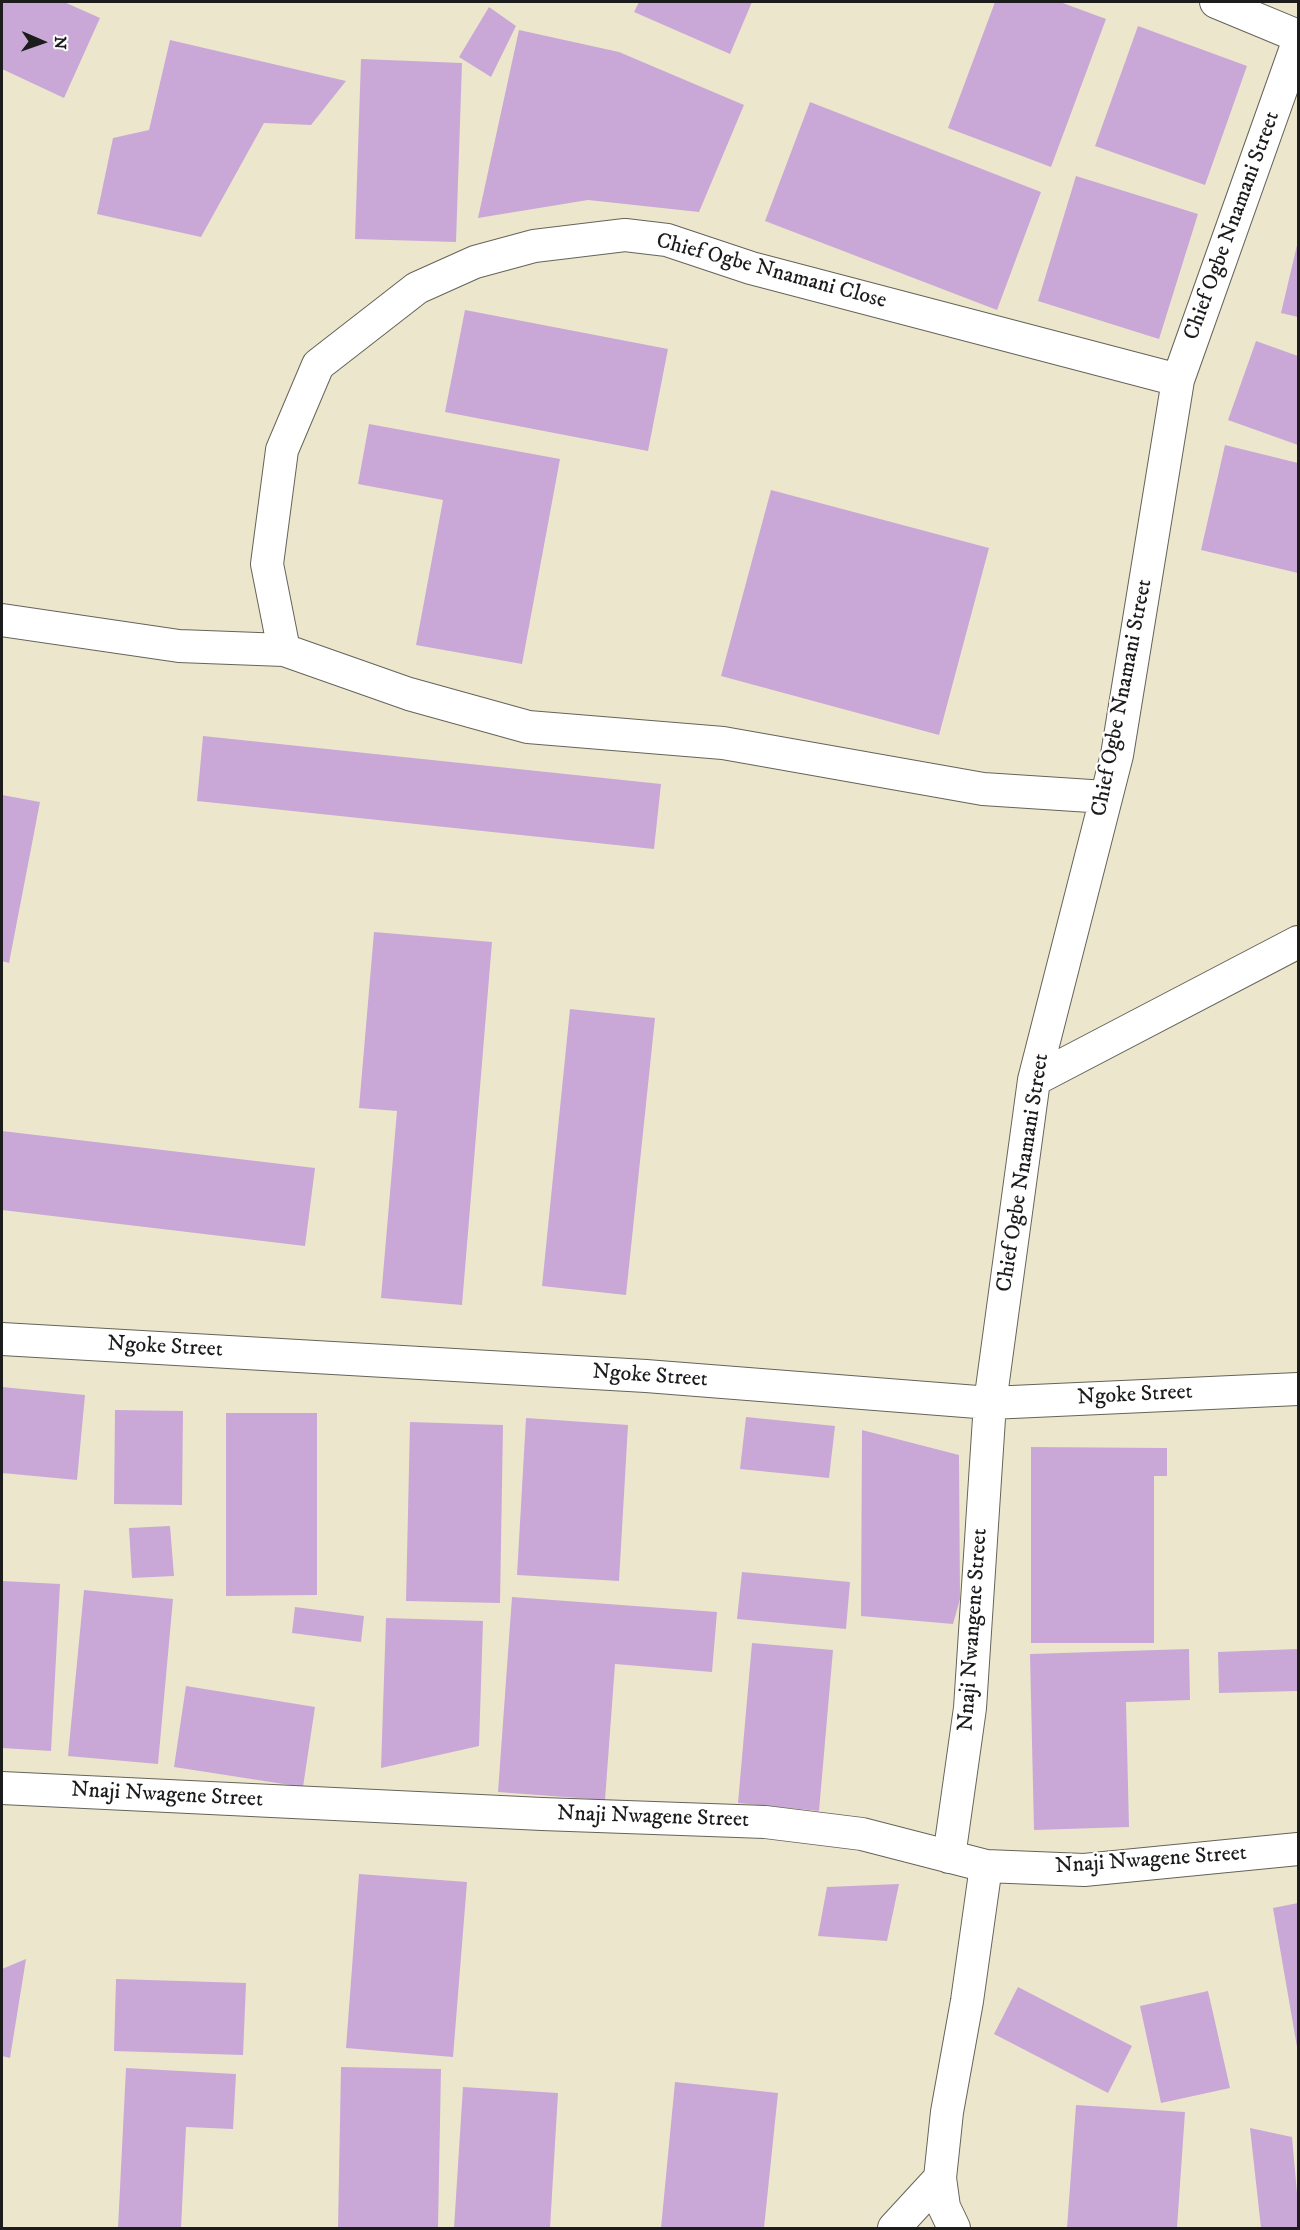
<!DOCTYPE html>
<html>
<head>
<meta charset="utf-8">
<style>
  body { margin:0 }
  #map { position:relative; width:1300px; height:2230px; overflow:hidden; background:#ece7cc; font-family:"IM FELL DW Pica",serif }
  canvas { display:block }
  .frame { position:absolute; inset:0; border:3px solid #1c1c1c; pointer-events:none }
  .north { position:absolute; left:12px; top:12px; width:60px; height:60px; -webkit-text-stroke:4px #fff; paint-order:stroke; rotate:92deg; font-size:16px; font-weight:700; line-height:24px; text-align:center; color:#1c1c1c }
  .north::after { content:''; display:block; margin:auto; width:21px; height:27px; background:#1c1c1c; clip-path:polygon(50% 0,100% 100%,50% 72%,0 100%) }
</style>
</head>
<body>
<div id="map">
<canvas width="1300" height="2230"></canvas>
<div class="frame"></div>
<div class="north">N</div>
</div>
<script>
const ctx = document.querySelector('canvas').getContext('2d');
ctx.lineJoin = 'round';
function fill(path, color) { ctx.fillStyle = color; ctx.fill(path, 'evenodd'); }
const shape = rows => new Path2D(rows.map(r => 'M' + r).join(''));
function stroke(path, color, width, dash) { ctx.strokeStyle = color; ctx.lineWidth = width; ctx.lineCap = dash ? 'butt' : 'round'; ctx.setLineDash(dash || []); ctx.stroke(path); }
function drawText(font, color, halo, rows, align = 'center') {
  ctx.font = font + ' "IM FELL DW Pica",serif'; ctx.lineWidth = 4.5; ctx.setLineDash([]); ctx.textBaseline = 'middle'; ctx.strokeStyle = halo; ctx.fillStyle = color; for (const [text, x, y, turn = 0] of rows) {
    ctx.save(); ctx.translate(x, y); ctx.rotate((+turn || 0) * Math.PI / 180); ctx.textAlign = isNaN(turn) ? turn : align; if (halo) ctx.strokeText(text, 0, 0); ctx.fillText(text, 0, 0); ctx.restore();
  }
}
fill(shape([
  [2,2,64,2,100,18,64,98,2,69],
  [639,2,752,2,730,54,634,12],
  [995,2,1060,2,1106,19,1051,167,948,128],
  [489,7,516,26,491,77,459,57],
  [1138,26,1247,66,1205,185,1095,146],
  [519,30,619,52,744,105,699,212,588,200,478,218],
  [170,40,346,81,311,125,264,123,201,237,97,214,113,138,149,130],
  [361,59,462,63,456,242,355,239],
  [810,102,1041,192,997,310,765,221],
  [1076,176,1198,214,1159,339,1038,301],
  [1298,241,1298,317,1281,313],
  [465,310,668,349,648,451,445,412],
  [1256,341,1298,356,1298,445,1228,420],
  [369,424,560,459,522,664,416,645,443,500,358,484],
  [1225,445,1298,463,1298,573,1201,550],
  [771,490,989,548,939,735,721,676],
  [203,736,661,784,654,849,197,801],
  [2,795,40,802,9,963,2,961],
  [374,932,492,942,462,1305,381,1298,397,1111,359,1108],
  [570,1009,655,1018,626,1295,542,1286],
  [2,1131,315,1168,305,1246,2,1210],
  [2,1387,85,1395,77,1480,2,1473],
  [115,1410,183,1411,182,1505,114,1504],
  [226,1413,317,1413,317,1595,226,1596],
  [746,1417,835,1426,829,1478,740,1469],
  [526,1418,628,1425,619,1581,517,1575],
  [410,1422,503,1425,500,1603,406,1601],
  [862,1430,959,1455,960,1599,953,1624,861,1616],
  [1031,1447,1167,1448,1167,1476,1154,1476,1154,1643,1031,1643],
  [170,1526,174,1576,132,1578,129,1528],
  [742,1572,850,1582,846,1629,737,1619],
  [2,1581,60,1584,51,1751,2,1748],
  [84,1590,173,1599,158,1764,68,1756],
  [512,1597,717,1612,712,1672,615,1664,605,1800,498,1792],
  [295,1607,364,1616,361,1642,292,1633],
  [386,1618,483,1621,479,1746,381,1768],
  [752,1643,833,1650,819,1811,738,1803],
  [1189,1649,1190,1700,1126,1702,1129,1827,1034,1830,1030,1654],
  [1298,1649,1298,1691,1219,1693,1218,1652],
  [186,1686,315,1707,303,1787,174,1767],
  [359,1874,467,1882,453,2057,346,2048],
  [899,1884,887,1941,818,1936,827,1887],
  [1298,1903,1298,2046,1297,2047,1273,1908],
  [26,1959,10,2058,2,2056,2,1969],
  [116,1979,246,1983,243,2055,114,2051],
  [1018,1987,1132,2046,1108,2093,994,2034],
  [1208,1991,1230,2088,1161,2103,1140,2006],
  [341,2067,441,2069,438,2228,338,2228],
  [126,2068,236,2074,233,2129,186,2127,181,2228,118,2228],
  [675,2082,778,2093,764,2228,661,2228],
  [463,2087,558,2093,550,2228,454,2228],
  [1076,2105,1185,2112,1177,2228,1067,2228],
  [1250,2128,1292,2137,1298,2204,1298,2228,1261,2228]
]), '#c9a8d7');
const street = shape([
  [1216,2,1298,36],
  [2,620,179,646,284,650,409,694,528,727,723,743,983,789,1106,797],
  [284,650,267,564,282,450,318,365,417,288,475,262,534,246,625,235,667,240,751,268,1178,380],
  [1034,1080,1298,942],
  [2,1339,646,1376,990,1403,1298,1389],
  [2,1788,542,1814,765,1822,862,1834,986,1866,1084,1870,1298,1849],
  [949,1857,970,1708,990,1403,1034,1080,1117,755,1178,380,1298,42],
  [894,2228,940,2178],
  [954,2228,944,2207,940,2178,947,2112,967,2001,986,1866]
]);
stroke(street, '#65635a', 34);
stroke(street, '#fff', 32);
drawText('22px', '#1c1c1c', '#fff', [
  ["Chief Ogbe Nnamani Street",1233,226,-70],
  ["Chief Ogbe Nnamani Close",771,272,15],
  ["Chief Ogbe Nnamani Street",1123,698,-79],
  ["Chief Ogbe Nnamani Street",1024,1173,-81],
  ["Ngoke Street",165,1348,3],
  ["Ngoke Street",650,1377,4],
  ["Ngoke Street",1135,1396,-3],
  ["Nnaji Nwangene Street",974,1630,-86],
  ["Nnaji Nwagene Street",167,1796,3],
  ["Nnaji Nwagene Street",653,1818,2],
  ["Nnaji Nwagene Street",1151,1861,-4]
]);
</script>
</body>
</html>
